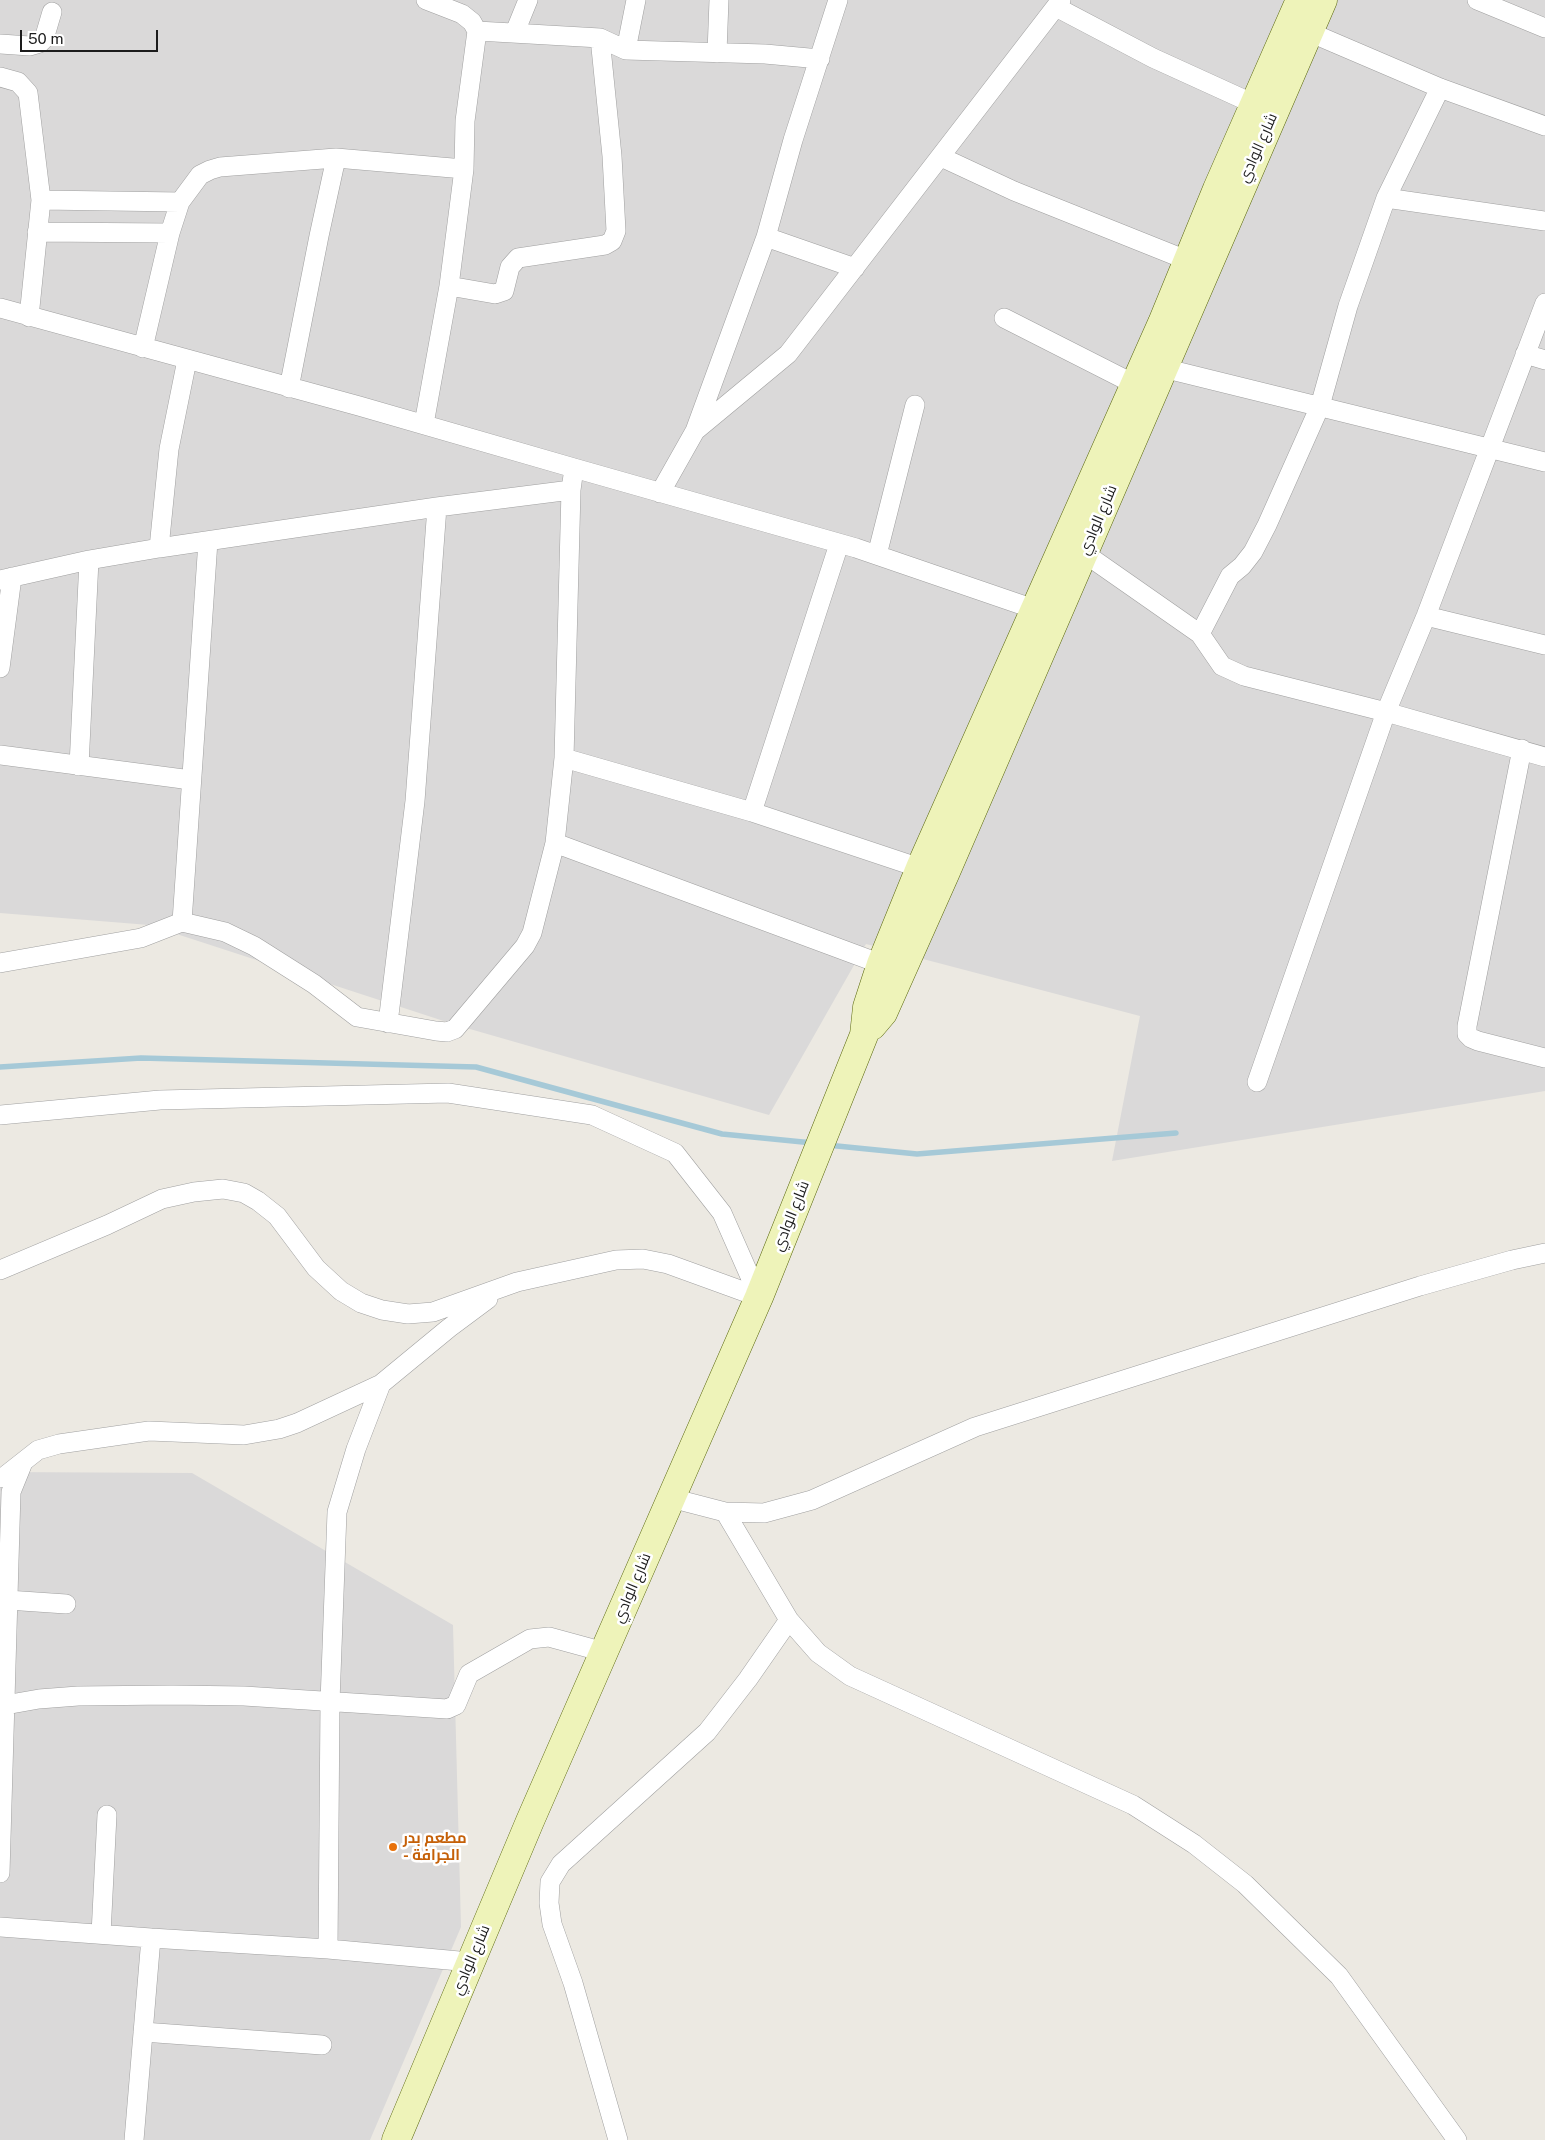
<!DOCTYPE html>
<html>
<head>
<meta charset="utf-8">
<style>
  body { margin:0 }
  #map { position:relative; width:1545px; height:2140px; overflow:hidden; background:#ece9e2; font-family:"Public Sans",sans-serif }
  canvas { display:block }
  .scale { position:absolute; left:20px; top:30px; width:138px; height:22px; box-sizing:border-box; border:2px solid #1c1c1c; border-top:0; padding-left:6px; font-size:15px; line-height:18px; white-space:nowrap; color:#1c1c1c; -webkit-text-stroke:4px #fff; paint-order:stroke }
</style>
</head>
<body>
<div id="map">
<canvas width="1545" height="2140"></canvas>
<div class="scale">50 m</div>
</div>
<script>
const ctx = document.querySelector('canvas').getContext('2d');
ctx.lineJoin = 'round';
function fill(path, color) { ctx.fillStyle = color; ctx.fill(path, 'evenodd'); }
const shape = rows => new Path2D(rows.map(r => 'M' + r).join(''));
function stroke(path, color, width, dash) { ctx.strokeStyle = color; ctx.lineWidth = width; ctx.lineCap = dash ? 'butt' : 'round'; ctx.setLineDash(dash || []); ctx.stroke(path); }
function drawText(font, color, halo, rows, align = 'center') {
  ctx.font = font + ' "Public Sans",Cairo,sans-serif'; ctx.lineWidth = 5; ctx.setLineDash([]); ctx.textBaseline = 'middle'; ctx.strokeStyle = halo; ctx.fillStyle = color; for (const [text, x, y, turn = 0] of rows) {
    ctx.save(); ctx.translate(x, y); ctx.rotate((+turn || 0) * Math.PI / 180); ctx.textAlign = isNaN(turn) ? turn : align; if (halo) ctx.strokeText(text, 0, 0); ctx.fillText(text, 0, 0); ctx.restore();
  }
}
fill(shape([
  [0,0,1545,0,1545,1091,1112,1161,1140,1016,866,944,769,1115,456,1025,149,925,0,913],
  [0,1472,192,1473,453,1625,461,1927,370,2140,0,2140]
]), '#dad9d9');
stroke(shape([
  [0,1067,141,1058,476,1067,722,1134,813,1143],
  [827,1145,917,1154,1176,1133]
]), '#a6c9d7', 5.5);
const street = shape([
  [426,0,462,14,472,22,477,31,600,38,626,50,765,54,820,59],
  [1477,0,1545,28],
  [1056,7,1153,58,1254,104],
  [515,32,528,0],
  [1309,32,1440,88,1545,126],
  [0,44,30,46,40,43,44,39,52,12],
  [626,50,636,0],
  [717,53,719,0],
  [0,77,18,82,28,93,41,200],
  [941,157,1014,191,1189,261],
  [1386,198,1545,221],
  [37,232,170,233],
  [766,237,855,268],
  [449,286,495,294,504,291,510,267,518,258,605,245,612,241,616,231,612,156,600,38],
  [0,308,359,406,574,468],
  [29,317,41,200,180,202,200,175,210,170,220,167,336,158,464,169],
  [1004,318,1134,384],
  [143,348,170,233,180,202],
  [1525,354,1545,360],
  [1163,368,1545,462],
  [289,388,319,236,336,158],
  [424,424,449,286,464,169,465,121,477,31],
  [695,431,788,354,1061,0],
  [660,493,695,431,766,237,793,140,838,0],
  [159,548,169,449,187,360],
  [1084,553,1200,634,1222,666,1244,676,1386,712,1545,757],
  [877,555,915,405],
  [0,580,89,560,159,548,437,507,571,490,574,468,856,548,1034,609],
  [1426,616,1545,645],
  [1200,634,1230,576,1242,566,1253,552,1267,525,1320,406,1348,306,1386,198,1440,88],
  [0,668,12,577],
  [1522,749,1467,1026,1467,1034,1471,1038,1478,1041,1545,1058],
  [0,755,191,780],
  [564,758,752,812,920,868],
  [79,766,89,560],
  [752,812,839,544],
  [555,843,881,964],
  [182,922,208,541],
  [0,963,141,938,182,922,225,932,254,946,314,984,357,1017,436,1031,447,1032,455,1029,525,946,532,933,555,843,564,758,571,490],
  [388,1023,415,801,437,507],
  [1257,1082,1386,712,1426,616,1545,303],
  [0,1115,160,1100,448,1093,592,1115,675,1153,722,1213,759,1297],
  [0,1270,107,1225,162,1199,194,1192,223,1189,244,1193,258,1201,277,1216,316,1268,341,1291,361,1303,382,1310,408,1314,433,1312,517,1282,616,1260,643,1259,668,1264,759,1297],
  [0,1478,5,1476,38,1450,59,1444,149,1431,244,1435,279,1429,297,1423,381,1384,449,1328,488,1299],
  [671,1498,725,1512,764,1513,812,1500,975,1427,1420,1286,1512,1260,1545,1253],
  [725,1512,789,1620,818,1653,850,1676,1133,1805,1194,1844,1245,1884,1339,1976,1457,2140],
  [7,1600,66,1604],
  [0,1706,39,1699,78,1696,172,1695,244,1696,447,1709,456,1705,469,1674,530,1639,549,1637,604,1652],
  [0,1873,11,1492,22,1465],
  [0,1927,151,1938,328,1949,470,1962],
  [101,1934,107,1815],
  [328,1949,330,1702,337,1512,356,1449,381,1384],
  [143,2032,322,2045],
  [134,2140,151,1938],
  [618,2140,573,1983,552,1924,549,1903,550,1882,561,1864,707,1732,748,1679,789,1620]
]);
const secondary = shape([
  [872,1026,883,1013,945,874,1323,0],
  [396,2140,530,1821,759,1297,864,1035,867,1007,881,964,920,868,1162,323,1217,189,1300,0]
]);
stroke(street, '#a0a0a0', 20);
stroke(secondary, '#5a680d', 29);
stroke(street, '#fff', 19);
stroke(secondary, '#eef3b9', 28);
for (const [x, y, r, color] of [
  [393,1847,5,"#e8710a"]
]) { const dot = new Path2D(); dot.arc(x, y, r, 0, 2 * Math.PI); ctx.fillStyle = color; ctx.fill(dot); stroke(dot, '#fff', 2); }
drawText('15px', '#1c1c1c', '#fff', [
  ["شارع الوادي",1258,148,-66],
  ["شارع الوادي",1098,520,-67],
  ["شارع الوادي",791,1216,-68],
  ["شارع الوادي",632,1588,-67],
  ["شارع الوادي",471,1960,-67]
]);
drawText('bold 15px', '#c56008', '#fff', [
  ["مطعم بدر",403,1838],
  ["- الجرافة",403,1855]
], 'left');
</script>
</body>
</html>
